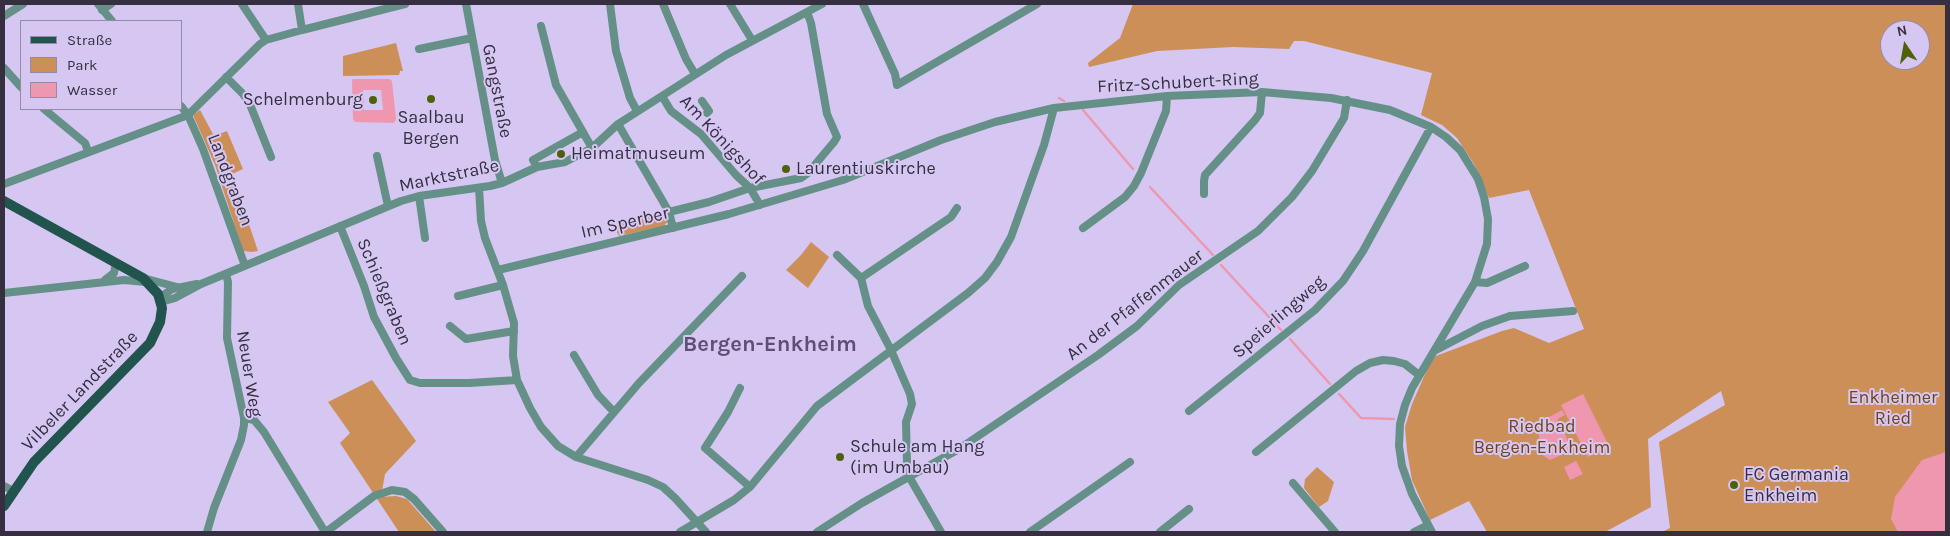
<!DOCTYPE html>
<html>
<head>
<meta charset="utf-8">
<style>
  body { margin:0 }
  #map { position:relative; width:1950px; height:536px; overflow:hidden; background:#d6c6f2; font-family:Karla,sans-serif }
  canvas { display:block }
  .frame { position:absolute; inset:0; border:5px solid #362f40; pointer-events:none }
  .legend { position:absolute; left:20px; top:20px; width:162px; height:90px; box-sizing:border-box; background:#d6c6f2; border:1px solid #968aab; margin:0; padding:6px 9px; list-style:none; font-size:15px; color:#362f40 }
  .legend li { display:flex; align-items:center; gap:10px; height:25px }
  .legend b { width:25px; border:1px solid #968aab }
  .north { position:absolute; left:1880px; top:20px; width:50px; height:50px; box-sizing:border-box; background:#d6c6f2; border:1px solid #968aab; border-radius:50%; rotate:348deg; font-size:14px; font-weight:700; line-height:20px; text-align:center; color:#362f40 }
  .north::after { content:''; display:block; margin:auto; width:18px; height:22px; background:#4f6108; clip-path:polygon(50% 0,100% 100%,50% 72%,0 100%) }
</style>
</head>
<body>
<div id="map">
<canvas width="1950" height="536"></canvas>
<div class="frame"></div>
<ul class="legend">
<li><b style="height:6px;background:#21544c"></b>Straße</li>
<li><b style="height:14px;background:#cc8f57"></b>Park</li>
<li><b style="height:14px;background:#ef97af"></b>Wasser</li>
</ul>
<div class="north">N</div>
</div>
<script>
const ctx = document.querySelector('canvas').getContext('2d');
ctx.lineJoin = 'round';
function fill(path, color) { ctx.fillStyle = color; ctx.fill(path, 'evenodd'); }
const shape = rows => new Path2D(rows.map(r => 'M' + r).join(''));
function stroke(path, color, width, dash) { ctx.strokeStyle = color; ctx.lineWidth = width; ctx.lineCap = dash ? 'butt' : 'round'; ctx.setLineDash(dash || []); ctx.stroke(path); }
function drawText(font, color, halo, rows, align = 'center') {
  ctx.font = font + ' Karla,sans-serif'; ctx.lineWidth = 4; ctx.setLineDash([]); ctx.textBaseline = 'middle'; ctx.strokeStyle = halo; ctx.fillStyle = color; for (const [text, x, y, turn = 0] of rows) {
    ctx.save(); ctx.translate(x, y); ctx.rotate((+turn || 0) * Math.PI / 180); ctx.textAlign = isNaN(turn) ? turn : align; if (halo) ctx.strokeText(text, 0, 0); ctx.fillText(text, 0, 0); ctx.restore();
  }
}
fill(shape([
  [1133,4,1946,4,1946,532,1662,532,1670,528,1659,442,1725,405,1721,391,1648,439,1651,507,1605,532,1487,532,1469,501,1430,520,1412,480,1407,451,1405,427,1412,404,1430,363,1436,356,1502,331,1514,328,1549,343,1584,329,1529,190,1489,198,1474,164,1457,138,1442,125,1421,115,1432,73,1304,41,1294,41,1289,49,1233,47,1157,51,1089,67,1088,63,1120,38],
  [1890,30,1920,30,1920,60,1890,60],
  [396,43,403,71,400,71,399,75,343,76,343,56],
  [200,110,214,136,227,131,243,169,232,174,258,251,252,252,243,251,215,165,193,115],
  [666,212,668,222,665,224,665,226,619,236,613,225],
  [811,242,829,257,808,288,786,270,801,255],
  [372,380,416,441,385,474,381,497,396,496,407,499,436,532,399,532,340,443,350,433,328,402],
  [1317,467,1334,482,1328,501,1319,507,1304,488,1305,479]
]), '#cc8f57');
fill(shape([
  [353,79,389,79,392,81,396,119,394,123,355,122,353,119,352,80],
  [363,90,381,90,383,110,364,110],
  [1583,394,1609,446,1588,457,1561,405],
  [1562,410,1565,415,1559,418,1556,422,1560,430,1564,432,1572,450,1550,460,1538,452,1540,422],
  [1946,452,1946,532,1898,532,1891,519,1895,497,1922,460],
  [1576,461,1583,474,1570,480,1564,467]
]), '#ef97af');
stroke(shape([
  [1059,98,1064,101],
  [1083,110,1133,169],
  [1150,187,1213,255],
  [1221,265,1281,330],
  [1290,339,1330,384],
  [1339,394,1361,418,1394,419]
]), '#ef97af', 2.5);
stroke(shape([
  [98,4,112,21],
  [242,4,266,40],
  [298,4,302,30],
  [466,4,495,160,502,183],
  [610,4,616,51,630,98,637,111],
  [663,4,686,59,695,74],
  [730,4,752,40],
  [863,4,895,74,897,85,1037,4],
  [102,10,111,4],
  [4,16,23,4],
  [541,26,556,85,592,148],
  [419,49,472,38],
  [4,68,21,87],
  [226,77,243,94,249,102,271,157],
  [662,96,671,111,701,134,736,175,750,188,760,205],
  [702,101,709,111,707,113],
  [181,106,188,115,203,149,245,266],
  [44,109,85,143,88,151],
  [618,124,669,212,673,228],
  [377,156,388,206],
  [537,167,533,160,583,132],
  [4,184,188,115,260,44,266,40,302,30,405,4],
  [479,188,481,221,485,238,503,285,514,323,513,356,517,380,530,408,541,427,558,446,576,457,648,480,663,487,675,498,706,532],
  [1204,194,1204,181,1205,175,1255,120,1260,113,1262,92],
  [419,196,425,238],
  [669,212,709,202,750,188,801,178,808,173,834,142,837,137,827,114,811,23,807,12],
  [340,226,364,286,374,317,396,358,410,380,420,383,469,383,517,380],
  [1083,228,1125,197,1134,186,1141,173,1166,111,1167,96],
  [837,255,861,278,868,306,891,350,910,394,912,404,906,422,907,464,911,480,941,532],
  [498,270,729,214,843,180,941,140,995,122,1054,108,1167,96,1262,92,1331,98,1390,110,1431,127,1446,137,1460,150,1478,179,1484,197,1488,219,1487,244,1475,282,1412,388,1405,405,1400,424,1399,446,1402,466,1412,494,1432,532],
  [143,278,177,287],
  [861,278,951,217,957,208],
  [105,280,114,273,116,263],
  [1475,282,1487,283,1525,266],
  [4,293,124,280,146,282],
  [458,296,503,285],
  [161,302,175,298,201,284,401,201,419,196,490,186,502,183,537,167,565,162,592,148,618,124,726,55,822,4],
  [161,302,165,294,172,289,197,284],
  [450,326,466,339,514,331],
  [1436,350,1482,326,1510,316,1573,311],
  [574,355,598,395,614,412],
  [740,388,728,412,705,448,750,487],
  [1189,411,1315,310,1343,281,1363,251,1431,127],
  [244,418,254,420,264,432,325,532],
  [1256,452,1356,371,1370,363,1383,360,1394,361,1405,364,1419,375],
  [576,457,639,383,742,276],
  [1293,483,1335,532],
  [4,486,13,491],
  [207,532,214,508,241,440,244,425,244,418,227,338,228,282,226,274],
  [326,532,374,496,392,490,405,492,414,499,443,532],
  [680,532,734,500,750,487,817,406,968,293,985,278,997,262,1011,237,1044,145,1054,108],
  [817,532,862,503,959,449,1098,355,1137,326,1179,285,1258,231,1292,197,1312,171,1344,118,1347,100],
  [1030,532,1130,462],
  [1160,532,1189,509],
  [1414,532,1428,525]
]), '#649088', 8);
stroke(shape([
  [4,201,143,278,158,294,162,308,160,322,150,343,34,462,4,506]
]), '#21544c', 10);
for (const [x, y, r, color] of [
  [431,99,5,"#4f6108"],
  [373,100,5,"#4f6108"],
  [561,154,5,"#4f6108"],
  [786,169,5,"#4f6108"],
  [840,457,5,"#4f6108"],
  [1734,485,5,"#4f6108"]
]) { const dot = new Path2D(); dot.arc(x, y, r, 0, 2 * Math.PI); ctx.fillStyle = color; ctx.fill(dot); stroke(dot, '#d6c6f2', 2); }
drawText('18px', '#362f40', '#d6c6f2', [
  ["Fritz-Schubert-Ring",1178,83,-3],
  ["Gangstraße",497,91,79],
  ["Am Königshof",722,140,47],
  ["Marktstraße",449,176,-12],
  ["Landgraben",230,180,69],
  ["Im Sperber",625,223,-13],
  ["Schießgraben",384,292,67],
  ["An der Pfaffenmauer",1135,305,-38],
  ["Speierlingweg",1279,317,-41],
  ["Neuer Weg",249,374,81],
  ["Vilbeler Landstraße",80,391,-46]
]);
drawText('18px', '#362f40', '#d6c6f2', [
  ["Schelmenburg",363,100,"right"],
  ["Saalbau",431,118,"center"],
  ["Bergen",431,139,"center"],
  ["Heimatmuseum",571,154],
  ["Laurentiuskirche",796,169],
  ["Schule am Hang",850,447],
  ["(im Umbau)",850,468],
  ["FC Germania",1744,475],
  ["Enkheim",1744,496]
], 'left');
drawText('18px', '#714418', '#d6c6f2', [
  ["Enkheimer",1893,398],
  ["Ried",1893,419],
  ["Riedbad",1542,427],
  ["Bergen-Enkheim",1542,448]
]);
drawText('bold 22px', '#5e5075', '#d6c6f2', [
  ["Bergen-Enkheim",770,345]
]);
</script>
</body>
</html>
